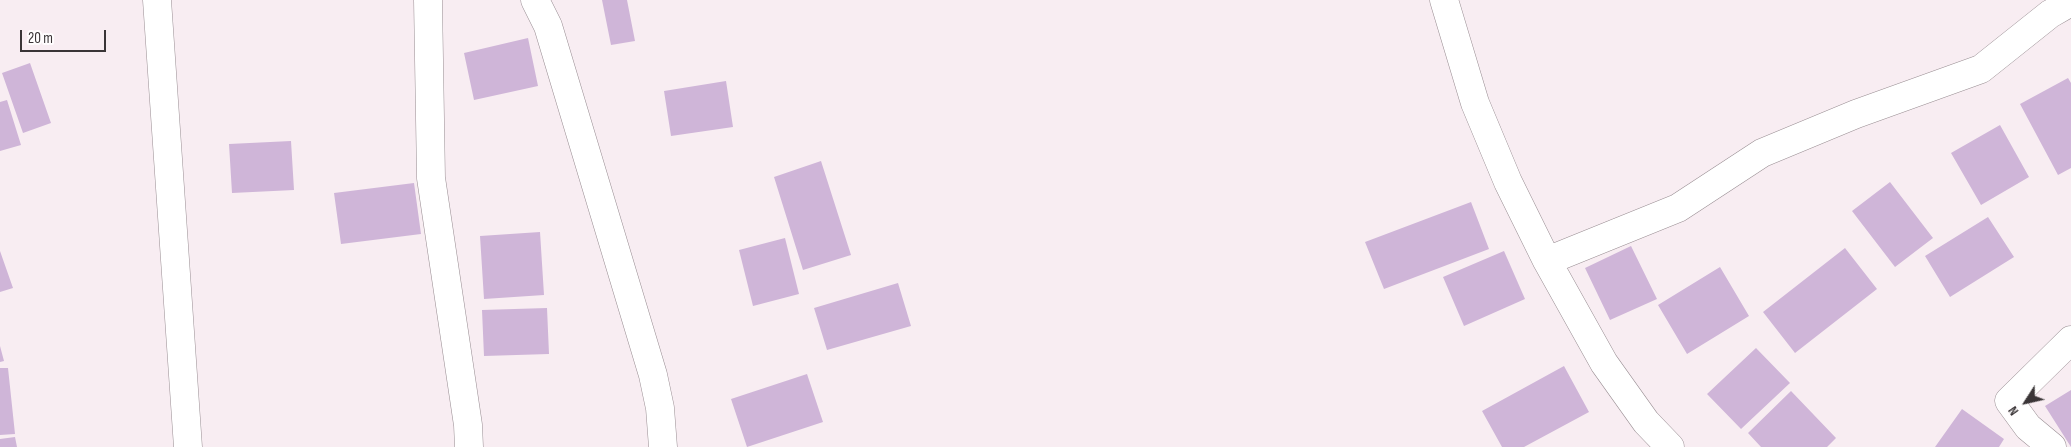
<!DOCTYPE html>
<html>
<head>
<meta charset="utf-8">
<style>
  body { margin:0 }
  #map { position:relative; width:2071px; height:447px; overflow:hidden; background:#f8edf2; font-family:"Sofia Sans Condensed",sans-serif }
  canvas { display:block }
  .north { position:absolute; left:2001px; top:377px; width:50px; height:50px; -webkit-text-stroke:4px #fffdfe; paint-order:stroke; rotate:235deg; font-size:14px; font-weight:700; line-height:20px; text-align:center; color:#3a3537 }
  .north::after { content:''; display:block; margin:auto; width:18px; height:22px; background:#3a3537; clip-path:polygon(50% 0,100% 100%,50% 72%,0 100%) }
  .scale { position:absolute; left:20px; top:30px; width:86px; height:22px; box-sizing:border-box; border:2px solid #3a3537; border-top:0; padding-left:6px; font-size:15px; line-height:18px; white-space:nowrap; color:#3a3537; -webkit-text-stroke:4px #fffdfe; paint-order:stroke }
</style>
</head>
<body>
<div id="map">
<canvas width="2071" height="447"></canvas>
<div class="north">N</div>
<div class="scale">20 m</div>
</div>
<script>
const ctx = document.querySelector('canvas').getContext('2d');
ctx.lineJoin = 'round';
function fill(path, color) { ctx.fillStyle = color; ctx.fill(path, 'evenodd'); }
const shape = rows => new Path2D(rows.map(r => 'M' + r).join(''));
function stroke(path, color, width, dash) { ctx.strokeStyle = color; ctx.lineWidth = width; ctx.lineCap = dash ? 'butt' : 'round'; ctx.setLineDash(dash || []); ctx.stroke(path); }
fill(shape([
  [602,0,627,0,635,41,611,45],
  [528,38,538,86,474,100,464,53],
  [30,63,51,123,23,133,2,73],
  [2068,78,2071,83,2071,168,2058,175,2020,104],
  [726,81,733,127,671,136,664,91],
  [7,100,21,145,0,151,0,102],
  [2000,125,2029,177,1981,205,1951,153],
  [291,141,294,190,232,193,229,144],
  [821,161,851,255,803,270,774,177],
  [1890,182,1933,238,1895,267,1852,211],
  [414,183,421,234,341,244,334,193],
  [1471,202,1489,249,1384,289,1365,242],
  [1988,217,2014,257,1950,297,1925,256],
  [540,232,544,295,484,299,480,236],
  [785,238,799,294,753,306,739,250],
  [1631,246,1657,299,1610,320,1585,268],
  [1845,248,1877,289,1795,353,1763,312],
  [0,251,13,288,0,292],
  [1504,251,1525,299,1464,326,1443,277],
  [1720,267,1749,316,1687,354,1658,305],
  [898,283,911,326,827,350,814,308],
  [547,308,549,354,484,356,482,310],
  [0,346,4,361,0,362],
  [1756,348,1790,383,1741,429,1707,394],
  [1564,366,1589,412,1524,447,1502,447,1482,411],
  [0,368,8,368,15,434,0,435],
  [807,374,823,422,747,447,731,399],
  [2071,390,2071,447,2045,406],
  [1791,391,1836,438,1827,447,1761,447,1748,433],
  [1962,409,2004,439,1999,447,1935,447],
  [15,437,17,447,0,447,0,439]
]), '#cfb5d8');
const minor = shape([
  [157,0,188,447],
  [428,0,431,178,468,425,469,447],
  [535,0,548,26,653,375,660,408,663,447],
  [1444,0,1475,103,1508,182,1547,261,1604,363,1646,422,1670,447],
  [1547,261,1678,208,1762,153,1856,114,1981,69,2050,14,2071,2],
  [2052,447,2028,427,2009,401,2071,340]
]);
stroke(minor, '#998e93', 29);
stroke(minor, '#fff', 28);
</script>
</body>
</html>
